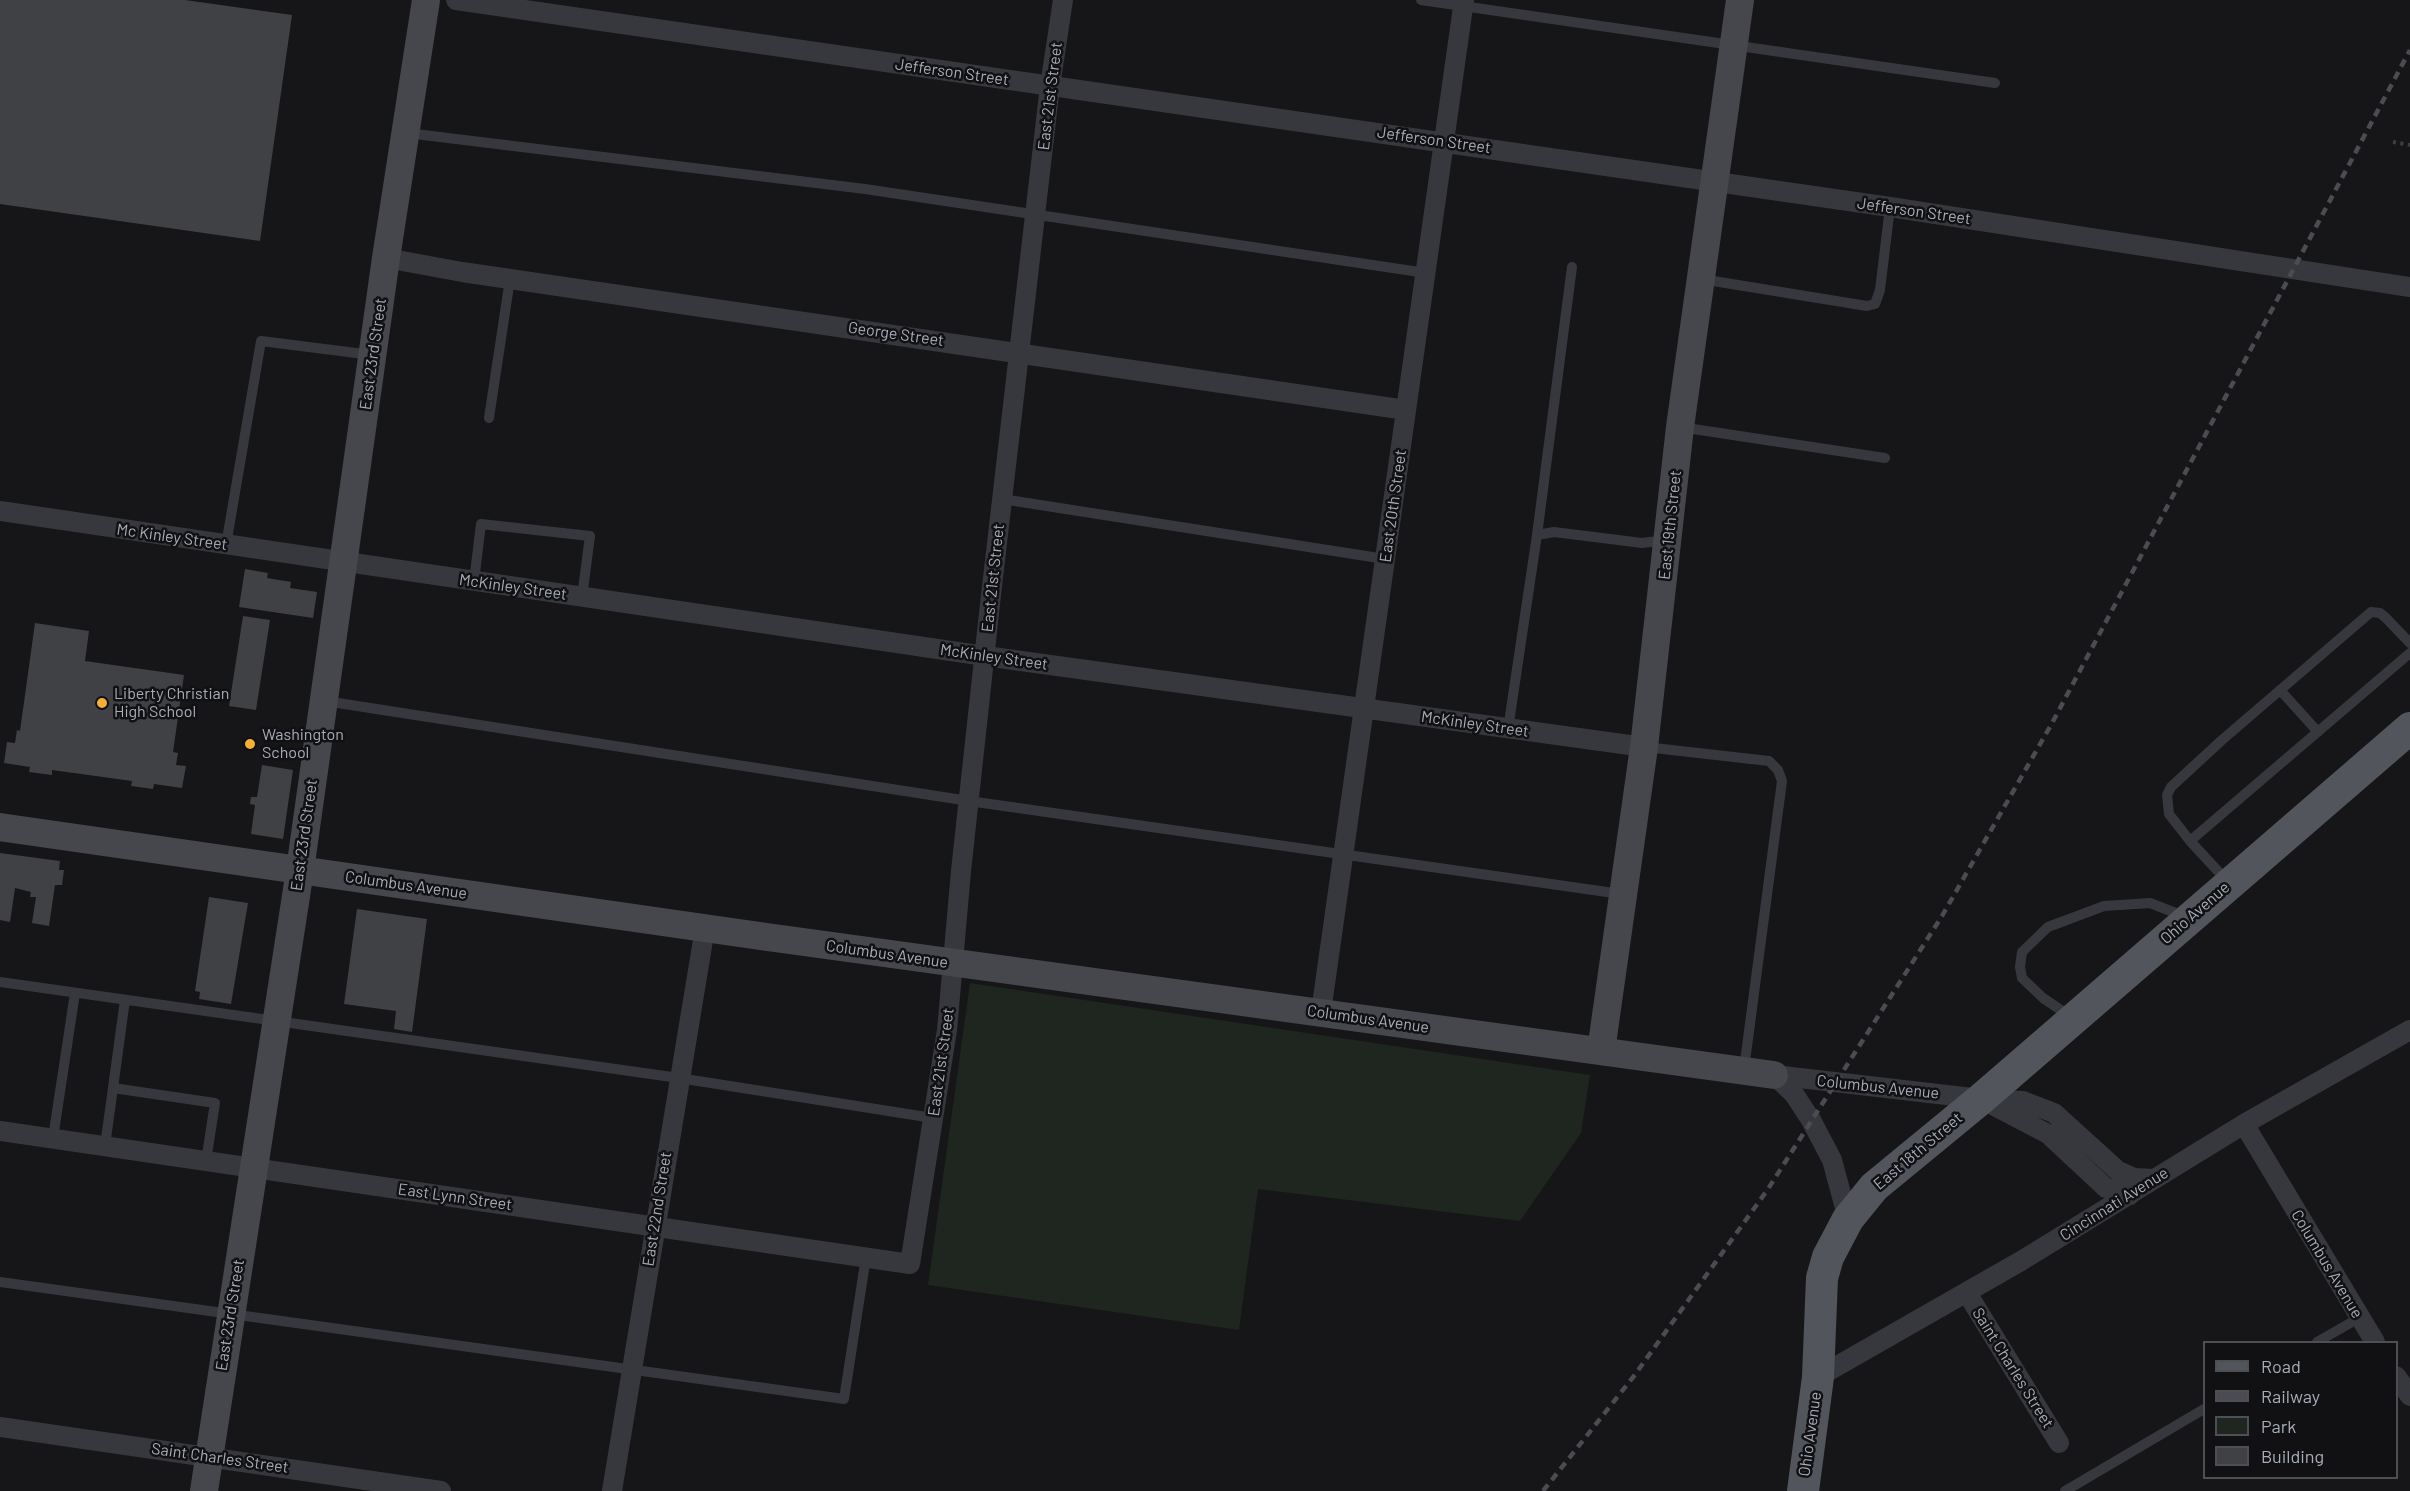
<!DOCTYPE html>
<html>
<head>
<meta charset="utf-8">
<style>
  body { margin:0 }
  #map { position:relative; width:2410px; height:1491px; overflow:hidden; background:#161618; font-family:Barlow,sans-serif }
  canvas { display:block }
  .legend { position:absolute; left:2203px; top:1341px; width:195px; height:138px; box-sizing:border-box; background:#111113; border:2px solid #4d4f55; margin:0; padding:8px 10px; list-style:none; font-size:18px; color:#a8adb8 }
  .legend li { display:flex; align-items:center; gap:12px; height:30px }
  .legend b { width:30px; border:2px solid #4d4f55 }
</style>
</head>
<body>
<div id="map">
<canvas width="2410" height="1491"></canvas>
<ul class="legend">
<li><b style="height:8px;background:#53555c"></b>Road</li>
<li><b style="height:8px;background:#4a4c52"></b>Railway</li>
<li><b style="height:16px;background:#1e261f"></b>Park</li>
<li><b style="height:16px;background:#404145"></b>Building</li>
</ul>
</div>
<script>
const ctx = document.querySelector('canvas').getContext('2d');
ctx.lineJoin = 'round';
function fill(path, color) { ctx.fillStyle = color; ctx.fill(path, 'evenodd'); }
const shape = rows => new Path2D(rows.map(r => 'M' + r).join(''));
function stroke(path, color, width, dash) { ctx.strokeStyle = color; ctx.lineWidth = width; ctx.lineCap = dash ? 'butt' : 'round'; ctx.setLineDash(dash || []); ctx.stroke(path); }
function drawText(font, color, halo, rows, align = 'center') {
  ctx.font = font + ' Barlow,sans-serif'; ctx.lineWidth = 5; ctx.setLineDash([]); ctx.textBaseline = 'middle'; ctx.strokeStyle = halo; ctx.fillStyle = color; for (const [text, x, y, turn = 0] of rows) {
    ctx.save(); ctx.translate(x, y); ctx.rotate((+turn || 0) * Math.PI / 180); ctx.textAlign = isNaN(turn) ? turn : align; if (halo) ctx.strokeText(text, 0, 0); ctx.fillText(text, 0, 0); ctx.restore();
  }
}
fill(shape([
  [970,983,1590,1075,1581,1133,1520,1221,1258,1189,1239,1330,928,1285]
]), '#1e261f');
fill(shape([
  [0,0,185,0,292,15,260,241,0,204],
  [245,569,268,573,267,578,291,582,290,588,317,592,313,618,239,607],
  [243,616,270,620,256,710,229,706],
  [35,623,89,631,85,661,184,675,173,752,178,753,176,765,186,766,182,788,154,784,153,789,131,786,132,781,52,770,52,775,29,772,30,767,4,763,7,742,15,743,17,730,20,731],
  [262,765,293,770,283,839,251,834,255,805,250,804,251,797,257,797],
  [0,853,60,861,59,870,64,870,62,885,55,885,49,926,32,923,36,897,30,897,31,892,15,888,10,922,0,920],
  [209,897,248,903,231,1004,199,999,200,992,195,991],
  [357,909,427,919,412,1032,394,1029,396,1011,344,1004]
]), '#404145');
stroke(shape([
  [2393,142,2410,145]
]), '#3d3f44', 4, [3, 4.5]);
stroke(shape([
  [1421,0,1995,83],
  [407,133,865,189,1426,273],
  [1701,279,1867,306,1875,304,1880,290,1890,207],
  [489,418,510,279],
  [1680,427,1885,458],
  [1002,499,1385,559],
  [1537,535,1554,532,1642,543,1667,540],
  [226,545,261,341,372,355],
  [474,581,481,524,590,536,582,597],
  [2280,690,2318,732],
  [325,701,969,801,1621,894],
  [1508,729,1537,535,1572,267],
  [1645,747,1769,761,1778,770,1782,781,1744,1069],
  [2190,841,2169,814,2167,795,2171,787,2222,740,2371,612,2380,613,2385,617,2410,643],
  [2228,882,2190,841,2410,653],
  [0,982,679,1078,933,1118],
  [2071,1017,2043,998,2022,978,2020,967,2022,952,2048,927,2104,906,2150,903,2186,917],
  [113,1088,215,1103,206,1161],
  [53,1138,75,993],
  [105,1146,125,1000],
  [0,1282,844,1399,866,1257],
  [2317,1342,2359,1318],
  [2065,1491,2204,1409]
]), '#37383d', 10);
stroke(shape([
  [456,0,1890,207,2410,287],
  [386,258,462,272,1406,410],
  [0,511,985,656,1644,747],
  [1321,1012,1464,0],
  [1774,1075,1981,1099,2048,1134,2106,1188,2130,1195],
  [1774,1075,1794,1094,1811,1120,1832,1160,1848,1219],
  [1987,1099,2023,1101,2054,1113,2118,1171,2134,1178,2154,1179],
  [2244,1124,2375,1342],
  [0,1131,910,1264,947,1030,961,871,991,595,1050,86,1063,0],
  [1967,1293,2059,1443],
  [2396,1376,2410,1396],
  [1818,1377,2021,1261,2244,1124,2410,1030],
  [0,1427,441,1491],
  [612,1491,705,928]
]), '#37383d', 20);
stroke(shape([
  [0,827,767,937,1774,1075],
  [1601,1051,1644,747,1680,427,1740,0],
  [204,1491,300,870,386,258,426,0]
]), '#45474d', 28);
stroke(shape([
  [1803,1491,1818,1377,1822,1278,1828,1257,1848,1219,1874,1187,1981,1099,2410,728]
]), '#53555c', 32);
stroke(shape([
  [1543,1491,1634,1376,1768,1189,1942,916,2051,725,2410,50]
]), '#4a4c52', 4.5, [8, 6]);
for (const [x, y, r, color] of [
  [102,703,6,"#f2b134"],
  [250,744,6,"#f2b134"]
]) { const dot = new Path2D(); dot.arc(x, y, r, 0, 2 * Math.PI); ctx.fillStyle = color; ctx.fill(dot); stroke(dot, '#111113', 2); }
drawText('16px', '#a8adb8', '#111113', [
  ["Jefferson Street",952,72,8],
  ["East 21st Street",1050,96,-83],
  ["Jefferson Street",1434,140,8],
  ["Jefferson Street",1914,211,8],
  ["George Street",896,334,8],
  ["East 23rd Street",373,354,-82],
  ["East 20th Street",1393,506,-82],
  ["East 19th Street",1670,525,-84],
  ["Mc Kinley Street",172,537,8],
  ["East 21st Street",993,578,-84],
  ["McKinley Street",513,587,8],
  ["McKinley Street",994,657,8],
  ["McKinley Street",1475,724,8],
  ["East 23rd Street",304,835,-82],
  ["Columbus Avenue",406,885,8],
  ["Ohio Avenue",2195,913,-41],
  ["Columbus Avenue",887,954,8],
  ["Columbus Avenue",1368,1019,8],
  ["East 21st Street",941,1062,-82],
  ["Columbus Avenue",1878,1087,6],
  ["East 18th Street",1918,1151,-40],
  ["East Lynn Street",455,1197,8],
  ["Cincinnati Avenue",2114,1204,-32],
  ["East 22nd Street",657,1209,-81],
  ["Columbus Avenue",2327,1264,59],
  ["East 23rd Street",230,1315,-81],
  ["Saint Charles Street",2013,1368,58],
  ["Ohio Avenue",1810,1434,-82],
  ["Saint Charles Street",220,1458,8]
]);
drawText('16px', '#a8adb8', '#111113', [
  ["Liberty Christian",114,694],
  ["High School",114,712],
  ["Washington",262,735],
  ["School",262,753]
], 'left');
</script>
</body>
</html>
